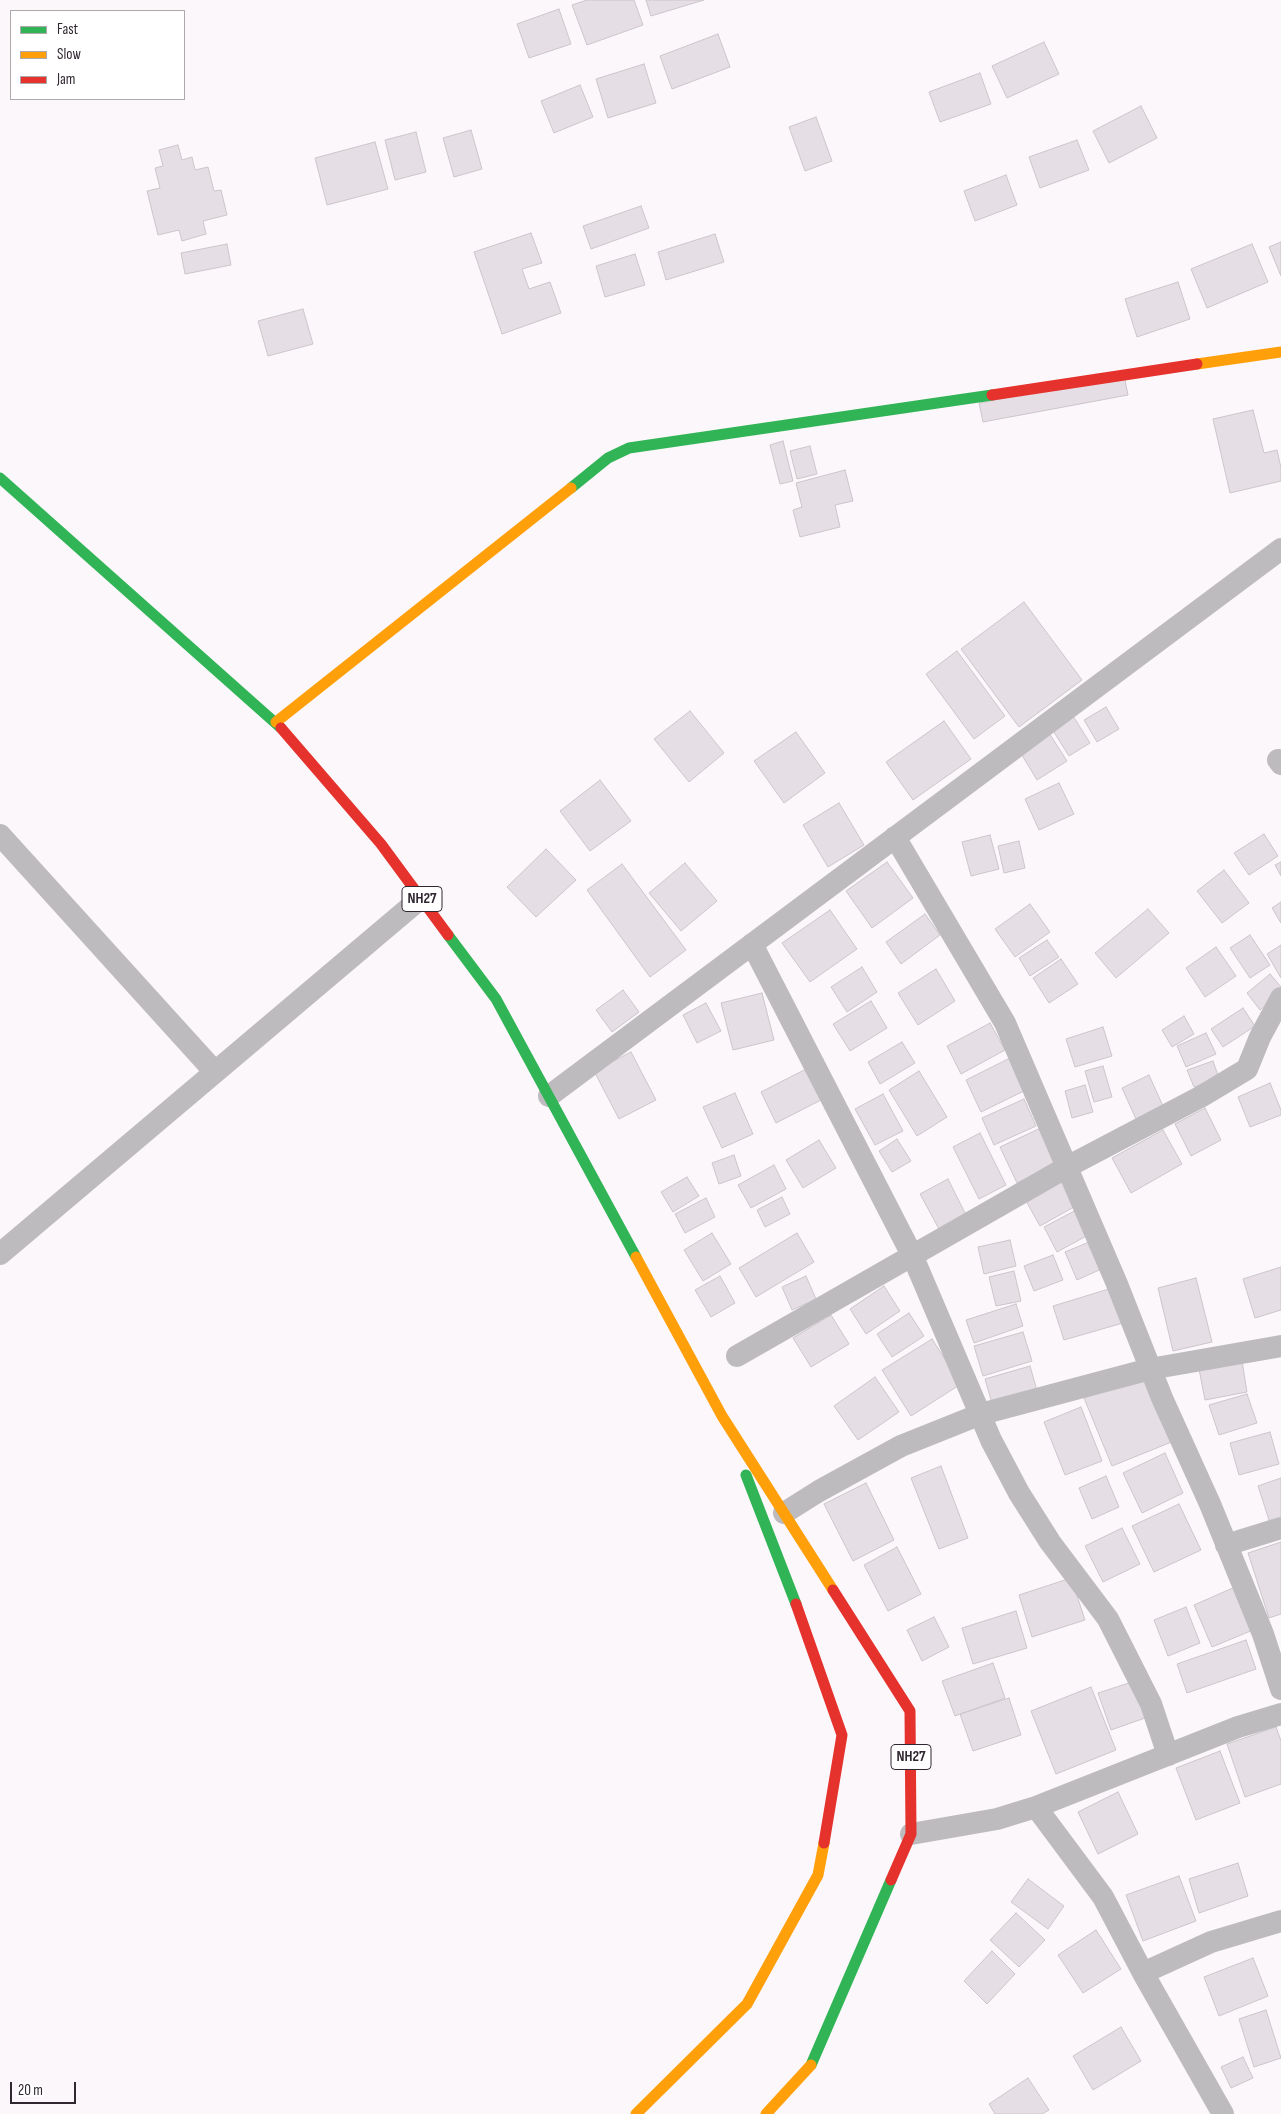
<!DOCTYPE html>
<html>
<head>
<meta charset="utf-8">
<style>
  body { margin:0 }
  #map { position:relative; width:1281px; height:2114px; overflow:hidden; background:#fbf7fa; font-family:"Sofia Sans Condensed",sans-serif }
  canvas { display:block }
  .legend { position:absolute; left:10px; top:10px; width:175px; height:90px; box-sizing:border-box; background:#fff; border:1px solid #ada9ac; margin:0; padding:6px 9px; list-style:none; font-size:15px; color:#312730 }
  .legend li { display:flex; align-items:center; gap:10px; height:25px }
  .legend b { width:25px; border:1px solid #ada9ac }
  .scale { position:absolute; left:10px; top:2082px; width:66px; height:22px; box-sizing:border-box; border:2px solid #312730; border-top:0; padding-left:6px; font-size:15px; line-height:18px; white-space:nowrap; color:#312730; -webkit-text-stroke:4px #fff; paint-order:stroke }
</style>
</head>
<body>
<div id="map">
<canvas width="1281" height="2114"></canvas>
<ul class="legend">
<li><b style="height:6px;background:#30b455"></b>Fast</li>
<li><b style="height:6px;background:#ff9f0a"></b>Slow</li>
<li><b style="height:6px;background:#e5322d"></b>Jam</li>
</ul>
<div class="scale">20 m</div>
</div>
<script>
const ctx = document.querySelector('canvas').getContext('2d');
ctx.lineJoin = 'round';
function fill(path, color) { ctx.fillStyle = color; ctx.fill(path, 'evenodd'); }
const shape = rows => new Path2D(rows.map(r => 'M' + r).join(''));
function stroke(path, color, width, dash) { ctx.strokeStyle = color; ctx.lineWidth = width; ctx.lineCap = dash ? 'butt' : 'round'; ctx.setLineDash(dash || []); ctx.stroke(path); }
function drawText(font, color, halo, rows, align = 'center') {
  ctx.font = font + ' "Sofia Sans Condensed",sans-serif'; ctx.lineWidth = 4; ctx.setLineDash([]); ctx.textBaseline = 'middle'; ctx.strokeStyle = halo; ctx.fillStyle = color; for (const [text, x, y, turn = 0] of rows) {
    ctx.save(); ctx.translate(x, y); ctx.rotate((+turn || 0) * Math.PI / 180); ctx.textAlign = isNaN(turn) ? turn : align; if (halo) ctx.strokeText(text, 0, 0); ctx.fillText(text, 0, 0); ctx.restore();
  }
}
const building = shape([
  [587,0,634,0,643,25,587,45,572,5,587,0],
  [646,0,704,0,651,16,646,0],
  [559,9,571,44,529,58,517,24,559,9],
  [718,34,730,67,672,89,660,56,718,34],
  [1044,42,1059,74,1007,98,992,66,1044,42],
  [644,64,656,103,608,118,596,79,644,64],
  [980,73,991,104,940,122,929,92,980,73],
  [580,85,593,117,554,133,541,101,580,85],
  [1141,106,1157,138,1109,163,1093,131,1141,106],
  [816,117,832,161,805,171,789,127,816,117],
  [471,130,482,169,454,177,443,138,471,130],
  [416,132,426,172,395,180,385,140,416,132],
  [1077,140,1089,170,1040,188,1029,157,1077,140],
  [375,142,388,189,327,205,315,158,375,142],
  [178,145,182,160,192,157,195,170,208,167,214,191,221,190,227,215,203,221,206,234,182,241,179,230,158,235,147,191,160,188,155,168,163,166,159,150,178,145],
  [1006,175,1017,205,975,221,964,191,1006,175],
  [641,206,649,228,591,249,583,226,641,206],
  [531,233,542,263,522,269,529,289,550,282,561,313,502,334,474,252,531,233],
  [715,234,724,262,666,280,658,252,715,234],
  [1281,242,1281,276,1269,247,1281,242],
  [227,244,231,265,185,274,181,253,227,244],
  [1252,244,1268,282,1207,308,1191,269,1252,244],
  [635,254,645,285,605,297,596,266,635,254],
  [1178,282,1190,319,1137,337,1125,299,1178,282],
  [303,309,313,344,268,356,258,321,303,309],
  [1124,375,1128,395,983,422,979,403,1124,375],
  [1253,410,1264,453,1277,450,1281,468,1281,481,1230,493,1213,419,1253,410],
  [783,441,793,481,780,484,770,445,783,441],
  [810,446,817,474,797,479,790,451,810,446],
  [845,470,853,501,835,505,840,527,800,537,793,510,802,507,796,483,845,470],
  [1024,602,1082,680,1019,727,961,649,1024,602],
  [957,651,1005,716,974,739,926,674,957,651],
  [1106,707,1119,729,1097,742,1084,720,1106,707],
  [690,711,724,753,689,782,654,739,690,711],
  [1073,716,1090,743,1069,756,1052,729,1073,716],
  [944,721,971,759,913,800,886,762,944,721],
  [796,732,825,773,784,803,754,761,796,732],
  [1049,733,1067,761,1037,780,1020,752,1049,733],
  [600,780,631,821,590,851,560,811,600,780],
  [1059,783,1074,814,1039,830,1025,799,1059,783],
  [839,803,864,845,828,867,803,825,839,803],
  [1264,834,1278,856,1249,875,1234,853,1264,834],
  [990,835,999,869,971,876,962,842,990,835],
  [1019,841,1025,868,1004,873,998,846,1019,841],
  [546,849,576,880,536,917,507,887,546,849],
  [887,862,913,898,872,928,846,891,887,862],
  [1281,862,1281,876,1275,865,1281,862],
  [685,863,717,901,681,931,649,893,685,863],
  [622,864,686,950,650,977,587,890,622,864],
  [1224,870,1249,903,1222,923,1197,891,1224,870],
  [1281,902,1281,923,1272,908,1281,902],
  [1030,904,1050,932,1015,957,995,929,1030,904],
  [1148,909,1169,933,1116,978,1095,953,1148,909],
  [830,910,857,949,810,982,782,943,830,910],
  [925,914,940,935,901,964,886,942,925,914],
  [1250,935,1270,965,1250,978,1230,948,1250,935],
  [1047,940,1059,957,1030,976,1019,958,1047,940],
  [1281,945,1281,978,1267,954,1281,945],
  [1216,947,1236,976,1205,997,1186,968,1216,947],
  [1061,959,1078,984,1049,1003,1033,978,1061,959],
  [862,967,877,992,847,1012,831,987,862,967],
  [936,969,955,1001,918,1025,898,993,936,969],
  [1270,974,1281,987,1281,993,1260,1010,1247,993,1270,974],
  [623,990,639,1012,612,1032,596,1010,623,990],
  [762,993,774,1040,733,1050,721,1003,762,993],
  [871,1001,887,1028,850,1051,833,1024,871,1001],
  [706,1003,721,1031,697,1043,683,1015,706,1003],
  [1243,1008,1255,1026,1223,1047,1211,1029,1243,1008],
  [1184,1016,1194,1034,1172,1047,1162,1030,1184,1016],
  [990,1023,1005,1050,961,1074,947,1046,990,1023],
  [1103,1027,1112,1056,1075,1067,1066,1039,1103,1027],
  [1206,1033,1216,1054,1186,1067,1177,1046,1206,1033],
  [902,1042,915,1063,880,1084,868,1062,902,1042],
  [631,1052,656,1100,619,1119,594,1071,631,1052],
  [1014,1056,1030,1088,981,1112,966,1080,1014,1056],
  [1213,1061,1219,1078,1194,1087,1187,1070,1213,1061],
  [1103,1066,1112,1097,1094,1102,1085,1071,1103,1066],
  [808,1068,823,1099,776,1123,761,1092,808,1068],
  [919,1071,947,1117,917,1136,889,1090,919,1071],
  [1149,1075,1163,1106,1136,1119,1122,1088,1149,1075],
  [1270,1083,1281,1110,1281,1115,1250,1127,1238,1097,1270,1083],
  [1085,1085,1093,1112,1072,1118,1065,1091,1085,1085],
  [735,1093,753,1134,722,1148,703,1107,735,1093],
  [883,1094,903,1131,875,1145,855,1109,883,1094],
  [1024,1099,1036,1126,994,1145,982,1118,1024,1099],
  [1205,1108,1221,1140,1191,1156,1175,1124,1205,1108],
  [1045,1126,1062,1162,1017,1183,1000,1147,1045,1126],
  [1163,1130,1182,1164,1131,1193,1112,1158,1163,1130],
  [980,1133,1006,1185,979,1199,953,1147,980,1133],
  [897,1139,911,1161,892,1172,879,1151,897,1139],
  [819,1140,836,1168,803,1188,786,1160,819,1140],
  [734,1155,741,1176,719,1184,712,1163,734,1155],
  [774,1165,786,1189,751,1208,738,1185,774,1165],
  [687,1177,699,1196,673,1212,661,1192,687,1177],
  [1067,1178,1081,1203,1040,1226,1026,1201,1067,1178],
  [948,1179,966,1215,939,1229,920,1194,948,1179],
  [782,1197,790,1214,765,1227,757,1210,782,1197],
  [706,1198,715,1217,685,1233,675,1214,706,1198],
  [1080,1208,1092,1233,1057,1252,1044,1227,1080,1208],
  [712,1233,731,1264,703,1281,684,1250,712,1233],
  [797,1233,814,1262,756,1297,739,1268,797,1233],
  [1010,1240,1016,1266,984,1274,978,1247,1010,1240],
  [1094,1240,1106,1267,1077,1280,1065,1252,1094,1240],
  [1053,1255,1063,1280,1034,1291,1024,1266,1053,1255],
  [1281,1267,1281,1310,1255,1318,1243,1279,1281,1267],
  [1014,1271,1021,1301,996,1306,989,1277,1014,1271],
  [720,1276,735,1303,711,1317,695,1290,720,1276],
  [806,1276,816,1299,792,1310,782,1287,806,1276],
  [1196,1278,1212,1342,1173,1351,1158,1288,1196,1278],
  [884,1286,900,1311,866,1334,850,1309,884,1286],
  [1112,1288,1123,1323,1064,1340,1053,1306,1112,1288],
  [1016,1304,1023,1326,974,1343,966,1320,1016,1304],
  [909,1313,924,1336,892,1357,877,1334,909,1313],
  [831,1315,849,1344,811,1367,793,1338,831,1315],
  [1023,1332,1032,1361,983,1376,974,1346,1023,1332],
  [932,1339,961,1384,911,1416,882,1370,932,1339],
  [1242,1361,1247,1392,1205,1400,1199,1369,1242,1361],
  [1030,1366,1038,1394,993,1407,985,1379,1030,1366],
  [1147,1373,1174,1441,1112,1466,1084,1398,1147,1373],
  [875,1377,899,1412,858,1440,834,1406,875,1377],
  [1247,1394,1257,1423,1219,1435,1209,1405,1247,1394],
  [1081,1407,1102,1461,1065,1475,1044,1422,1081,1407],
  [1270,1432,1279,1464,1239,1475,1230,1443,1270,1432],
  [1165,1453,1183,1493,1142,1513,1123,1473,1165,1453],
  [941,1466,968,1538,939,1549,911,1478,941,1466],
  [1106,1476,1119,1507,1092,1519,1079,1488,1106,1476],
  [1281,1478,1281,1520,1270,1523,1258,1486,1281,1478],
  [866,1483,894,1540,853,1561,824,1504,866,1483],
  [1179,1504,1201,1550,1154,1572,1132,1526,1179,1504],
  [1122,1528,1140,1564,1103,1582,1085,1546,1122,1528],
  [1281,1542,1281,1614,1269,1618,1248,1553,1281,1542],
  [897,1547,921,1594,888,1611,864,1565,897,1547],
  [1071,1578,1085,1620,1032,1637,1019,1595,1071,1578],
  [1235,1587,1253,1630,1212,1647,1194,1605,1235,1587],
  [1186,1607,1200,1643,1168,1656,1154,1620,1186,1607],
  [1016,1611,1027,1648,973,1664,962,1628,1016,1611],
  [934,1617,949,1647,922,1661,907,1630,934,1617],
  [1246,1640,1256,1669,1187,1693,1177,1664,1246,1640],
  [993,1663,1005,1698,955,1716,942,1681,993,1663],
  [1135,1681,1148,1717,1111,1730,1098,1693,1135,1681],
  [1091,1687,1116,1750,1056,1774,1031,1711,1091,1687],
  [1009,1698,1021,1735,973,1751,960,1714,1009,1698],
  [1276,1727,1281,1741,1281,1784,1245,1797,1227,1744,1276,1727],
  [1220,1751,1240,1803,1196,1820,1176,1768,1220,1751],
  [1118,1792,1138,1834,1098,1854,1078,1812,1118,1792],
  [1238,1863,1248,1896,1199,1913,1189,1879,1238,1863],
  [1179,1876,1196,1921,1143,1941,1126,1895,1179,1876],
  [1028,1879,1064,1906,1048,1929,1011,1902,1028,1879],
  [1016,1913,1045,1940,1019,1967,990,1940,1016,1913],
  [1096,1930,1121,1969,1083,1993,1058,1955,1096,1930],
  [992,1951,1015,1974,987,2004,964,1981,992,1951],
  [1253,1958,1268,1996,1219,2016,1204,1977,1253,1958],
  [1266,2010,1281,2058,1254,2067,1239,2019,1266,2010],
  [1121,2027,1141,2061,1093,2090,1073,2056,1121,2027],
  [1243,2057,1253,2078,1231,2088,1221,2067,1243,2057],
  [1028,2078,1049,2110,1042,2114,995,2114,989,2104,1028,2078]
]);
fill(building, '#e5dee4');
stroke(building, '#ccc6cb', 1);
stroke(shape([
  [1278,760,1281,764],
  [0,835,215,1072],
  [895,837,1005,1023,1117,1284,1162,1398,1210,1504,1263,1634,1281,1689],
  [752,944,913,1257,991,1440,1019,1493,1050,1542,1108,1619,1151,1704,1168,1755],
  [549,1096,1281,549],
  [0,1254,421,898],
  [737,1356,1067,1167,1202,1096,1247,1069,1260,1037,1281,998],
  [784,1513,819,1491,901,1446,981,1414,1150,1369,1281,1346],
  [1226,1545,1281,1528],
  [1036,1807,1103,1897,1143,1973,1223,2114],
  [911,1834,997,1819,1036,1807,1238,1727,1281,1714],
  [1143,1973,1211,1942,1281,1921]
]), '#bebbbe', 22);
stroke(shape([
  [0,478,281,728],
  [571,488,608,458,629,448,992,395],
  [448,935,496,999,636,1257],
  [746,1475,796,1604],
  [811,2065,891,1880]
]), '#30b455', 11);
stroke(shape([
  [1197,364,1281,352],
  [276,722,571,488],
  [636,1257,722,1416,833,1590],
  [636,2114,747,2004,818,1875,824,1843],
  [766,2114,811,2065]
]), '#ff9f0a', 11);
stroke(shape([
  [992,395,1197,364],
  [281,728,381,844,448,935],
  [833,1590,910,1711,911,1834,891,1880],
  [796,1604,842,1735,824,1843]
]), '#e5322d', 11);
for (const [x, y, w] of [
  [422,899,40],
  [911,1757,40]
]) { const box = new Path2D(); box.roundRect(x - w / 2, y - 12.5, w, 25, 4); ctx.fillStyle = '#fff'; ctx.fill(box); stroke(box, '#312730', 1); }
drawText('bold 15px', '#312730', null, [
  ["NH27",422,899],
  ["NH27",911,1757]
]);
</script>
</body>
</html>
